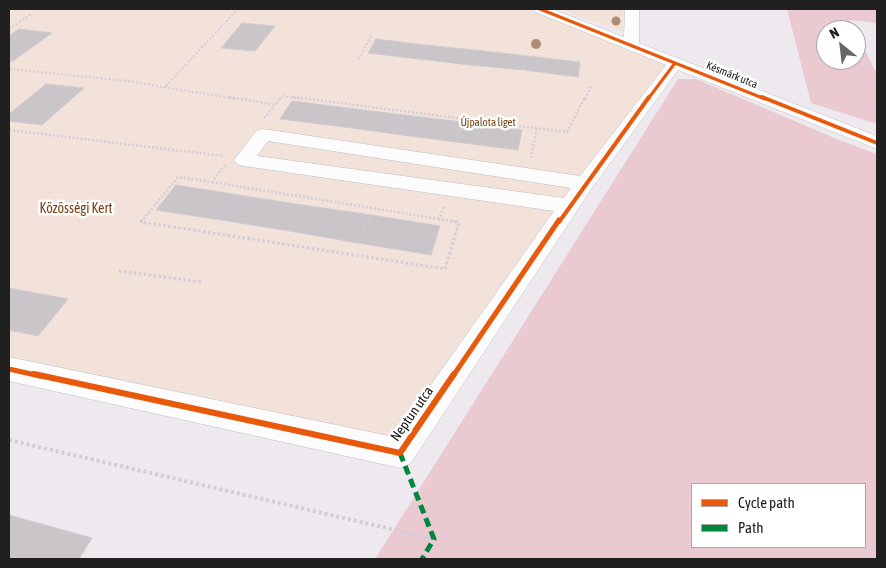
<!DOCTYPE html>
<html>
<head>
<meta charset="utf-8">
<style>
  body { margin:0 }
  #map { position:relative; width:886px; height:568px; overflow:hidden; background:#eee9ee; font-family:"Asap Condensed",sans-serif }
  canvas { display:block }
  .frame { position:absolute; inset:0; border:10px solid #202020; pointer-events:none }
  .legend { position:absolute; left:691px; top:483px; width:175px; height:65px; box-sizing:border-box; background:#fff; border:1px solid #a6a6a6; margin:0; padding:6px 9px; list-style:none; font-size:15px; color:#202020 }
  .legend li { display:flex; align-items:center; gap:10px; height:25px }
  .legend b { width:25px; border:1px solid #a6a6a6 }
  .north { position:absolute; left:816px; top:20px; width:50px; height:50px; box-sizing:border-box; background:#fff; border:1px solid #a6a6a6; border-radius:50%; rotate:331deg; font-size:14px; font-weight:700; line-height:20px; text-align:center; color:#202020 }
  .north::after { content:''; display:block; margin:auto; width:18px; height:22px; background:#686668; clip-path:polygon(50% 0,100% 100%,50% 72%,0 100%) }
</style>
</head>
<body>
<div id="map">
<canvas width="886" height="568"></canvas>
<div class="frame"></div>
<ul class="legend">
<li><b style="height:6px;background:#e8590c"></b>Cycle path</li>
<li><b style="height:6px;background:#00873e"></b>Path</li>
</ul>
<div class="north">N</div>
</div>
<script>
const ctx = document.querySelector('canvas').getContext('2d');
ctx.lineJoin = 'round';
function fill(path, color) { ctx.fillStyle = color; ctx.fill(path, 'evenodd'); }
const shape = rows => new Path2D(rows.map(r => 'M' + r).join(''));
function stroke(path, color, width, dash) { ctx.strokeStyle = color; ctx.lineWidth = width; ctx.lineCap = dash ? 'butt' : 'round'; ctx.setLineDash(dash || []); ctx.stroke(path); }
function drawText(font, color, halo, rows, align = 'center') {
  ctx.font = font + ' "Asap Condensed",sans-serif'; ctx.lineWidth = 5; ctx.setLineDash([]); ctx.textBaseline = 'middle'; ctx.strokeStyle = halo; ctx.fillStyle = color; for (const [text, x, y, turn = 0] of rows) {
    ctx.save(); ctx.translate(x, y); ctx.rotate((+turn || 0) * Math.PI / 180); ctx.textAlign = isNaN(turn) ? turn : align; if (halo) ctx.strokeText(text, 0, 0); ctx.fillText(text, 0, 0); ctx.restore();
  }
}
fill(shape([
  [787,9,877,9,877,23,850,20,854,30,826,30,826,60,856,60,856,33,877,74,877,124,811,103],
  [678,79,696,79,839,140,877,154,877,559,375,559],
  [692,484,865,484,865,547,692,547]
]), '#eacad0');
fill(shape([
  [9,9,523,9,542,13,675,63,400,453,9,369,9,330,38,336,67,299,9,288,9,121,42,125,83,89,46,84,9,114,9,61,14,61,52,33,19,29,9,36],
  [242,23,274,26,255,51,221,48],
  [176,185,439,226,440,226,431,255,157,210],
  [561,9,623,9,623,31,583,18]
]), '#f2e2d9');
const building = shape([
  [242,23,275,26,255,51,221,48,242,23],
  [19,29,52,33,13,61,9,61,9,36,19,29],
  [376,39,425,45,419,59,368,53,376,39],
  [425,45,475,50,470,65,419,59,425,45],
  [475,50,527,56,524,70,470,65,475,50],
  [527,56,580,62,578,77,524,70,527,56],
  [46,84,84,88,42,125,9,121,9,114,46,84],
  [292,101,347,108,337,126,280,119,292,101],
  [347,108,404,115,395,134,337,126,347,108],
  [404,115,462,122,456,142,395,134,404,115],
  [462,122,522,130,518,150,456,142,462,122],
  [176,185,239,195,221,220,156,210,176,185],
  [239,195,303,205,289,231,221,220,239,195],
  [303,205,371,215,358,243,289,231,303,205],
  [371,215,440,226,431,255,358,243,371,215],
  [9,288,68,299,38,336,9,330,9,288],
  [9,515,92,538,79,559,9,559,9,515]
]);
fill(building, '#c9c5c9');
stroke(building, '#d0cbd1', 1);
const minor = shape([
  [533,9,552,9,624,37,625,9,639,9,639,43,877,136,877,149,678,70,592,188,411,463,400,468,9,381,9,357,394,437,554,211,244,166,237,164,234,160,256,131,263,129,580,176,666,65,535,12,533,9],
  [268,141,571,188,564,198,257,156,268,141]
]);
stroke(minor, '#c0bec0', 1);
stroke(shape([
  [9,29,31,14],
  [359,59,371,36],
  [9,69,128,81,236,99],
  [166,86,238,9],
  [280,99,282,96,303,99],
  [585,99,592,85]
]), '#d3ccda', 2, [2, 2]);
stroke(shape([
  [229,97,275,105,281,97],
  [293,97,567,132,585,97],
  [264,118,275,105],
  [9,130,224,156],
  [531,158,537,128],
  [212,182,439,219],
  [444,207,439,219,456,222],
  [141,222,178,177,212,182,225,165]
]), '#d3ccda', 2.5, [2, 2]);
stroke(shape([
  [142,220,141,222,445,269,459,222,448,220],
  [119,271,201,282]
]), '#d3ccda', 3, [2.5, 2.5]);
stroke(shape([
  [9,440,434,539]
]), '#d3ccda', 4, [3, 3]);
fill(minor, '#fcfcfc');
stroke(shape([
  [400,453,434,539,422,559]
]), '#00873e', 5, [9, 5]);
stroke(shape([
  [540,9,765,99],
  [648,99,675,63]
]), '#e8590c', 3);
stroke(shape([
  [762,97,877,143],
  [559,222,649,97]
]), '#e8590c', 4);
stroke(shape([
  [9,369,40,376],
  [453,376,559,220]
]), '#e8590c', 5);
stroke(shape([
  [34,374,400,453,454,374]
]), '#e8590c', 6);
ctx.fillStyle = '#ae8c76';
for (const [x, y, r] of [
  [616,21,4.5],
  [536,44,5]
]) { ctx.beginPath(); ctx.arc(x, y, r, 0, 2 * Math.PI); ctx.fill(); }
drawText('11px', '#202020', '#fff', [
  ["Késmárk utca",732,75,22]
]);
drawText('11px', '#794013', '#fff', [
  ["Újpalota liget",488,123]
]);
drawText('14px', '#794013', '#fff', [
  ["Közösségi Kert",76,209]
]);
drawText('14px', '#202020', '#fff', [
  ["Neptun utca",412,414,-55]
]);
</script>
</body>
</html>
